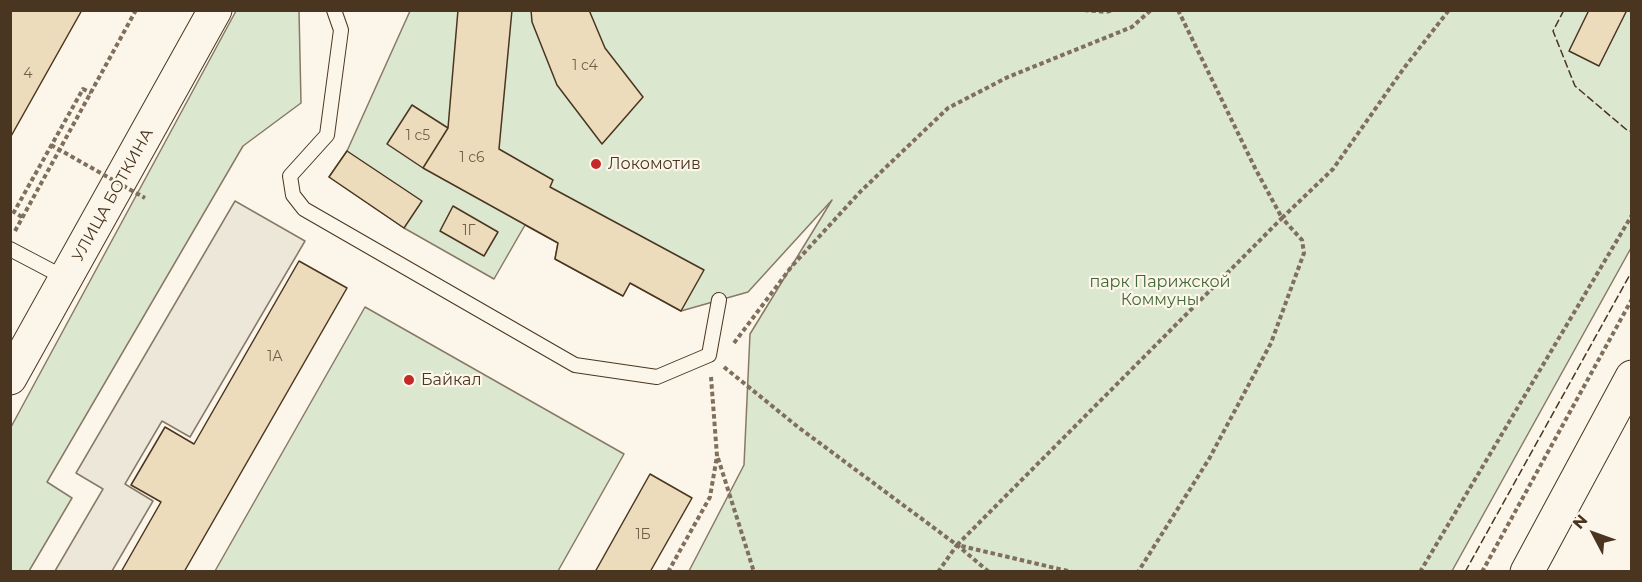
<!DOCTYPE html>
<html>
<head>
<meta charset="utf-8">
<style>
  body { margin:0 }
  #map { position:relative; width:1642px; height:582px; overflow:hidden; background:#fbf6e9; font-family:Montserrat,sans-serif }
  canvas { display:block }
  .frame { position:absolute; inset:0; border:12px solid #4a3520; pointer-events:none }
  .north { position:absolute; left:1564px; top:504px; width:60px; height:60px; -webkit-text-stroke:4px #fbf6e9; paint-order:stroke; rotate:311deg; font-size:16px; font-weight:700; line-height:24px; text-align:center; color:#4a3520 }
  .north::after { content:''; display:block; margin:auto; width:21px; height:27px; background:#4a3520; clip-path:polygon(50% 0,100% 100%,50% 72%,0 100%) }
</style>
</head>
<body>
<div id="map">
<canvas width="1642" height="582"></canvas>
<div class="frame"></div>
<div class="north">N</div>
</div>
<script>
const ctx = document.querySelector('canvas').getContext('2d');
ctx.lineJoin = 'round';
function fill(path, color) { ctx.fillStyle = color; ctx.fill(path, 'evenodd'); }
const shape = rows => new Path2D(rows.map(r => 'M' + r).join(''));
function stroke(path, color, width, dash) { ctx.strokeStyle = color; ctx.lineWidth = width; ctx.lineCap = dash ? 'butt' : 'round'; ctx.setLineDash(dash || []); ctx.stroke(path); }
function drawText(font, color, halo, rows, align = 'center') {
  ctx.font = font + ' Montserrat,sans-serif'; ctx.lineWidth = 4.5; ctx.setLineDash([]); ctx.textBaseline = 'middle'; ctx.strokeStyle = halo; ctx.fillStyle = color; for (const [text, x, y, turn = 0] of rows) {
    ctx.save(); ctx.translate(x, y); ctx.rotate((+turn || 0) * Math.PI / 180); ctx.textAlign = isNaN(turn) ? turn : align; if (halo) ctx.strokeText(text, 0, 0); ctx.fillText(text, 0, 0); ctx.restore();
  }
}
const green = shape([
  [236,11,299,11,301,103,243,146,47,482,72,498,29,571,11,571,11,427,236,11],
  [410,11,1631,11,1631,248,1452,571,689,571,744,465,750,334,832,200,748,292,681,311,630,283,623,296,555,259,558,243,525,225,494,279,404,228,329,177,347,151,410,11],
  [365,307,624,454,558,571,215,571,365,307]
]);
fill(green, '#dce7d0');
stroke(green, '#887966', 1.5);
const parking = shape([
  [235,201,305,241,190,437,162,421,125,484,153,501,112,571,55,571,103,489,76,473,235,201]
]);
fill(parking, '#ede7d9');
stroke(parking, '#887966', 1.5);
const building = shape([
  [10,10,82,10,10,138,10,10],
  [458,10,512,10,499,149,553,180,550,187,704,270,681,311,630,283,623,296,555,259,558,243,423,168,448,128,458,10],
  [531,10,589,10,605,48,643,97,602,144,557,85,532,22,531,10],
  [1589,10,1627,10,1599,66,1569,51,1589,10],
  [412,105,448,128,423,168,387,144,412,105],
  [347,151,422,201,404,228,329,177,347,151],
  [453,206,498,232,484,256,440,231,453,206],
  [299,261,347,288,184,572,121,572,161,502,131,485,165,427,194,444,299,261],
  [650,474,692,498,650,572,595,572,650,474]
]);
fill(building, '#ecdcbc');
stroke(building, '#4a3520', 1.5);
const lane = shape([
  [334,10,341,30,327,135,290,176,293,195,304,209,575,365,657,377,709,355,719,300],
  [10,249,67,279]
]);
const primary = shape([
  [10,378,215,10],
  [1527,572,1632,377]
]);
stroke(lane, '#4a3520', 16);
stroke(primary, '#4a3520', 35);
stroke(shape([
  [1084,10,1106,12,1114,10],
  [1178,10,1255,168,1282,218,1333,169,1404,68,1449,10],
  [22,217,14,212,83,89,91,93],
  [15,231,136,10],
  [734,343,792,266,861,191,948,108,1008,77,1132,27,1151,10],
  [724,367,798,427,957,545,989,572],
  [718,458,754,572],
  [957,545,1282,218,1302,240,1304,253,1271,343,1209,459,1138,572],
  [668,572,710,497,717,456,711,377],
  [938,572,957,545,1072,572],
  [1420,572,1632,215],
  [1482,572,1632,299]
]), '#7f6f5c', 4, [4.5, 3]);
stroke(lane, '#fbf6e9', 14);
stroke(primary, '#fbf6e9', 33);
stroke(shape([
  [51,145,145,198]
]), '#7f6f5c', 4, [4.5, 3]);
stroke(shape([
  [1564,10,1553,31,1575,86,1628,131,1632,131],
  [1465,572,1632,271]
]), '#4a3520', 1.5, [8, 3]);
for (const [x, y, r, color] of [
  [596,164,6,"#c62828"],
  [409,380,6,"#c62828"]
]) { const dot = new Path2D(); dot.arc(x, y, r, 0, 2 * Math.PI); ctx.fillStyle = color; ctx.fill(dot); stroke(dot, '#fbf6e9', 2); }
drawText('14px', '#725f47', null, [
  ["1 с4",585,66],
  ["4",28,74],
  ["1 с5",418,136],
  ["1 с6",472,158],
  ["1Г",469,231],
  ["1А",275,357],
  ["1Б",643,535]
]);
drawText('16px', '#4a3520', '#fbf6e9', [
  ["Локомотив",608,164],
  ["Байкал",421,380]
], 'left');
drawText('16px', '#4a3520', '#fbf6e9', [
  ["УЛИЦА БОТКИНА",113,195,-61]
]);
drawText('16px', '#436837', '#fbf6e9', [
  ["парк Парижской",1160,282],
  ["Коммуны",1160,300]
]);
</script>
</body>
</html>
